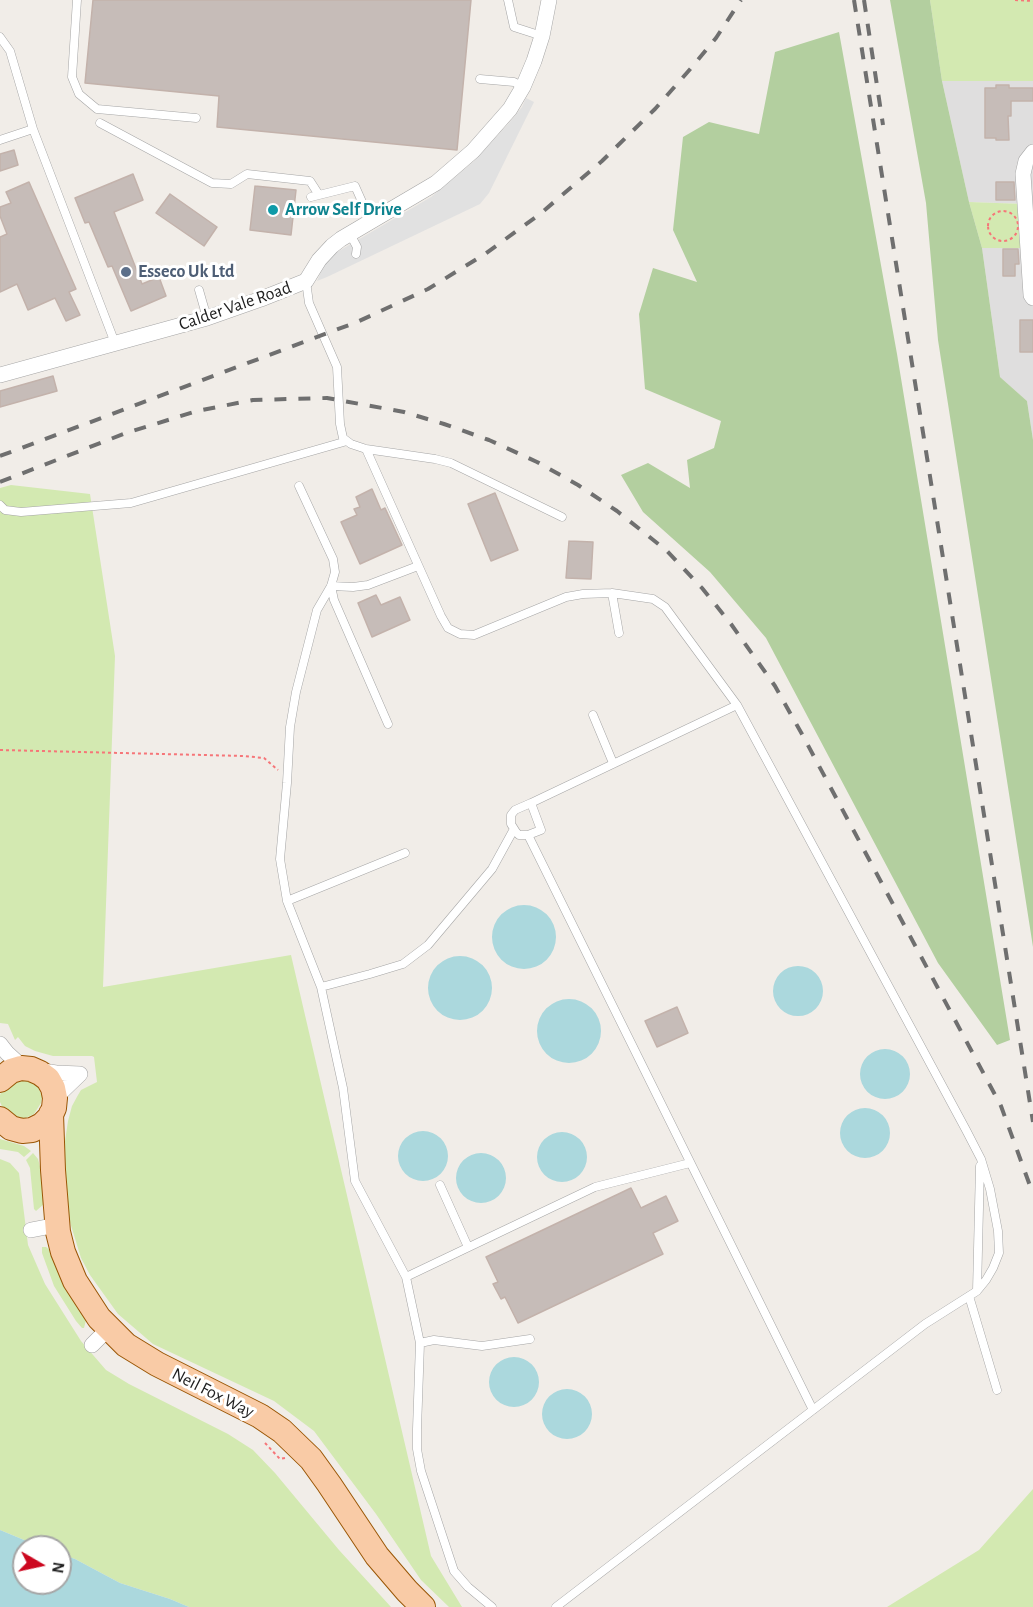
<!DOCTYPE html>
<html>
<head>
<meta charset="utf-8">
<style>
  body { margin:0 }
  #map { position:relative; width:1033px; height:1607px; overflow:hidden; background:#f1ede8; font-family:"Alegreya Sans",sans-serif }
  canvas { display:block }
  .north { position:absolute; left:12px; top:1535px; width:60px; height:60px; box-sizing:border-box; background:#fff; border:2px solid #a6a6a6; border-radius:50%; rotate:99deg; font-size:16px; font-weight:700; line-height:24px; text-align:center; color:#212121 }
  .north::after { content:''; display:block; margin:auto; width:21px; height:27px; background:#cc071f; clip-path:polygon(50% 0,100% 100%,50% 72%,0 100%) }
</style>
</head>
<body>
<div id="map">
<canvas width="1033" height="1607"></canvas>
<div class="north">N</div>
</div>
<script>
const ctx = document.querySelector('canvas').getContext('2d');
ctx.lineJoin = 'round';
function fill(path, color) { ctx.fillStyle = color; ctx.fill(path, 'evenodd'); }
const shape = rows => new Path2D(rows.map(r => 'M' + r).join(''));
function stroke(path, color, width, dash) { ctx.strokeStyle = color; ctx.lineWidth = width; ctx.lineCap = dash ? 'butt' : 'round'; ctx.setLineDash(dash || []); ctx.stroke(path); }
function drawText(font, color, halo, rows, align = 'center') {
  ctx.font = font + ' "Alegreya Sans",sans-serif'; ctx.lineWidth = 6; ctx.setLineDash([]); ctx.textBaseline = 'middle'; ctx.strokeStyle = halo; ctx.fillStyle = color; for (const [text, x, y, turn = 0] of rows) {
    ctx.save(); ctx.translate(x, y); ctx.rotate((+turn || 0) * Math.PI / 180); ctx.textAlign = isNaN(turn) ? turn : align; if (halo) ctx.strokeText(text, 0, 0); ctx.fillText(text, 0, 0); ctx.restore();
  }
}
fill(shape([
  [1033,79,1033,440,1027,401,1000,377,982,248,1027,248,1024,204,969,202,942,81]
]), '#dfdede');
fill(shape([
  [930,0,1033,0,1033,81,942,81],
  [969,202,1024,204,1027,248,982,248],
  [11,485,90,494,115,656,103,987,291,955,431,1556,462,1607,449,1607,421,1580,376,1514,314,1431,274,1401,153,1344,118,1314,90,1275,81,1258,69,1219,62,1145,65,1141,68,1121,72,1106,78,1095,81,1090,97,1082,94,1057,92,1056,53,1056,35,1051,25,1046,18,1037,15,1040,8,1024,0,1023,0,488],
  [19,1077,37,1084,42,1096,41,1103,34,1114,28,1117,21,1119,14,1117,3,1109,0,1102,0,1095,3,1088],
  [0,1139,24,1146,31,1151,24,1157,18,1152,0,1149],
  [33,1153,38,1159,42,1174,44,1204,36,1211,34,1209,30,1168,26,1160],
  [0,1159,10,1163,19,1173,28,1245,45,1284,81,1341,106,1370,129,1384,228,1434,253,1450,275,1473,339,1550,391,1607,189,1607,170,1599,120,1583,75,1559,60,1554,60,1547,41,1547,0,1530],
  [42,1247,46,1247,51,1251,72,1298,86,1320,84,1328,82,1328,76,1321,54,1286,42,1253],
  [1033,1489,1033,1607,887,1607,979,1550]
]), '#d3e9b1');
fill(shape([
  [890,0,930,0,942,81,969,202,982,248,1000,377,1027,401,1033,440,1033,947,938,340,926,203],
  [839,32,897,354,1010,1040,997,1045,938,963,766,638,710,572,643,512,621,475,648,463,690,488,687,460,714,448,721,421,645,389,639,314,653,268,697,282,673,230,683,137,709,122,759,134,775,52]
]), '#b3cf9f');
fill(shape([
  [526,98,534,102,489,193,480,204,327,277,317,281,327,258,431,197,473,162,509,123,522,107]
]), '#e1e1e1');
fill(shape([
  '492 937a32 32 0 1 1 64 0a32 32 0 1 1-64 0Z',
  '428 988a32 32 0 1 1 64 0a32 32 0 1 1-64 0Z',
  '773 991a25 25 0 1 1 50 0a25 25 0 1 1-50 0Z',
  '537 1031a32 32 0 1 1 64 0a32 32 0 1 1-64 0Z',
  '860 1074a25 25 0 1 1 50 0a25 25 0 1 1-50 0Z',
  '840 1133a25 25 0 1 1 50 0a25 25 0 1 1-50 0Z',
  '398 1156a25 25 0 1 1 50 0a25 25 0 1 1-50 0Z',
  '537 1157a25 25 0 1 1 50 0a25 25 0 1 1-50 0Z',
  '456 1178a25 25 0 1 1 50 0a25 25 0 1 1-50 0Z',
  '489 1382a25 25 0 1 1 50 0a25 25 0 1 1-50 0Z',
  '542 1414a25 25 0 1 1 50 0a25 25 0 1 1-50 0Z',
  [0,1530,41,1547,24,1547,24,1583,60,1583,60,1554,75,1559,120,1583,170,1599,189,1607,0,1607]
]), '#abd8dd');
const building = shape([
  [93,0,471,0,457,150,217,127,219,96,85,83,93,0],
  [996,85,1009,85,1009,88,1033,88,1033,101,1011,101,1011,116,1008,116,1009,140,996,140,996,138,985,138,985,88,996,88,996,85],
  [14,150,18,165,0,171,0,154,14,150],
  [133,174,143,200,114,212,142,284,159,277,166,296,131,311,112,266,108,267,89,222,85,223,75,198,133,174],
  [29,182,76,289,69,292,80,315,66,321,55,298,28,310,17,284,0,292,0,237,7,234,0,216,0,207,11,203,6,192,29,182],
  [996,182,1014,182,1015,200,996,200,996,182],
  [255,186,296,190,291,235,250,230,255,186],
  [170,194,217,227,204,246,156,213,170,194],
  [1003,249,1018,249,1019,264,1015,264,1015,276,1003,276,1003,249],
  [1020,320,1033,320,1033,352,1020,352,1020,320],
  [53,376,57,391,0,407,0,391,53,376],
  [372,489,381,510,385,508,402,545,360,564,341,522,357,515,354,509,360,507,356,497,372,489],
  [495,493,518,550,491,561,468,504,495,493],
  [569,541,593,542,591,579,566,578,569,541],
  [376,595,381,605,400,597,410,620,372,637,358,603,376,595],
  [677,1007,688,1033,657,1047,645,1021,677,1007],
  [631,1188,641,1208,666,1196,678,1221,653,1233,663,1254,518,1323,505,1297,501,1299,493,1284,498,1282,486,1257,631,1188]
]);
fill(building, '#c6bcb8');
stroke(building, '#c3b2ab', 1.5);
const service = shape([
  [77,0,72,77,79,94,97,109,196,118],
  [508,0,514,27,542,36],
  [0,37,10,51,33,129],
  [480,79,514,82,523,87],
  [100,123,212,183,231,184,247,174,310,181,319,195],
  [0,140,33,129,115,343],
  [311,197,355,186,371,222],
  [350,234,357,247,356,254],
  [306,281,309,303,337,367,340,424,343,438,351,444,366,449,435,459,451,463,562,517],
  [199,290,207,318],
  [366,449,441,616,448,628,460,634,474,635,566,597,583,594,612,593,653,599,665,607,737,705,966,1130,981,1159,990,1189,998,1231,999,1253,993,1268,986,1280,977,1291,925,1324,556,1607],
  [299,486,333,559,335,572,331,586,317,610,296,692,290,727,287,783,280,859,287,901,321,987,343,1088,355,1181,406,1277,420,1343,417,1429,417,1449,421,1471,454,1571,468,1587,492,1607],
  [0,505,5,510,21,512,131,503,347,441],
  [612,593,619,633],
  [593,715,613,763],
  [388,724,334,600,331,586,353,587,368,585,418,566],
  [531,803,515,810,511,815,511,824,516,832,519,835,528,835,541,830,531,803,737,705],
  [528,835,813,1410],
  [287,901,405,853],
  [321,987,370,974,403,964,428,945,492,869,514,829],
  [440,1185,468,1247],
  [406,1277,595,1187,690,1163],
  [977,1291,980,1166],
  [969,1296,997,1390],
  [420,1343,434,1340,482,1346,530,1339]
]);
const minor = shape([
  [1033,152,1026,161,1023,174,1031,295,1033,298],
  [0,375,207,318,261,299,306,281,319,260,332,246,341,239,436,183,473,151,510,109,523,87,534,61,542,36,549,0],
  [0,1044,7,1053,18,1063,31,1069,56,1073,80,1074,55,1098],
  [31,1230,57,1225],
  [92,1345,109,1328]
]);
const primary = shape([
  [0,1080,11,1071,21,1068,31,1069,40,1073,48,1079,53,1088,55,1098,54,1108,50,1117,42,1125,32,1130,22,1131,11,1128,0,1119],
  [51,1114,53,1170,58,1232,63,1252,75,1281,99,1318,126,1345,157,1364,260,1416,282,1431,311,1459,329,1484,377,1556,407,1591,423,1607]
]);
stroke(service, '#a5a5a5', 9);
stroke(minor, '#a5a5a5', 16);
stroke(primary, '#9a5605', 26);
stroke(shape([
  [1015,0,1033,1],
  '988 226a15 15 0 1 1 30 0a15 15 0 1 1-30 0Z',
  [0,750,244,756,264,758,278,770],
  [265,1443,280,1459,285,1458]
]), '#f67578', 2, [3, 3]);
stroke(service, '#fff', 8);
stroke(minor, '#fff', 15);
stroke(primary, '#f9cba6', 24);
stroke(shape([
  [854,0,1033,1122],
  [864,0,883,125],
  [0,456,357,322,428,289,485,254,540,214,602,161,655,109,692,67,716,38,741,0],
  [0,482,126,433,197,411,253,400,327,398,404,412,444,424,489,440,537,462,578,485,617,511,667,551,702,588,731,624,775,686,803,736,1001,1106,1033,1194]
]), '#6f6f6f', 4, [12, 12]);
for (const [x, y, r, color] of [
  [273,210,6,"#0f9aa8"],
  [126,272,6,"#5c6f8a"]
]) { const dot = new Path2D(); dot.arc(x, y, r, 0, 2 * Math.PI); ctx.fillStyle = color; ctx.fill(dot); stroke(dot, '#fff', 2); }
drawText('bold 18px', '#0d838f', '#fff', [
  ["Arrow Self Drive",285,210]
], 'left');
drawText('bold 18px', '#4e5e75', '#fff', [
  ["Esseco Uk Ltd",138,272]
], 'left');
drawText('18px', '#212121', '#fff', [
  ["Calder Vale Road",235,306,-19],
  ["Neil Fox Way",213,1393,27]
]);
</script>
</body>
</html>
